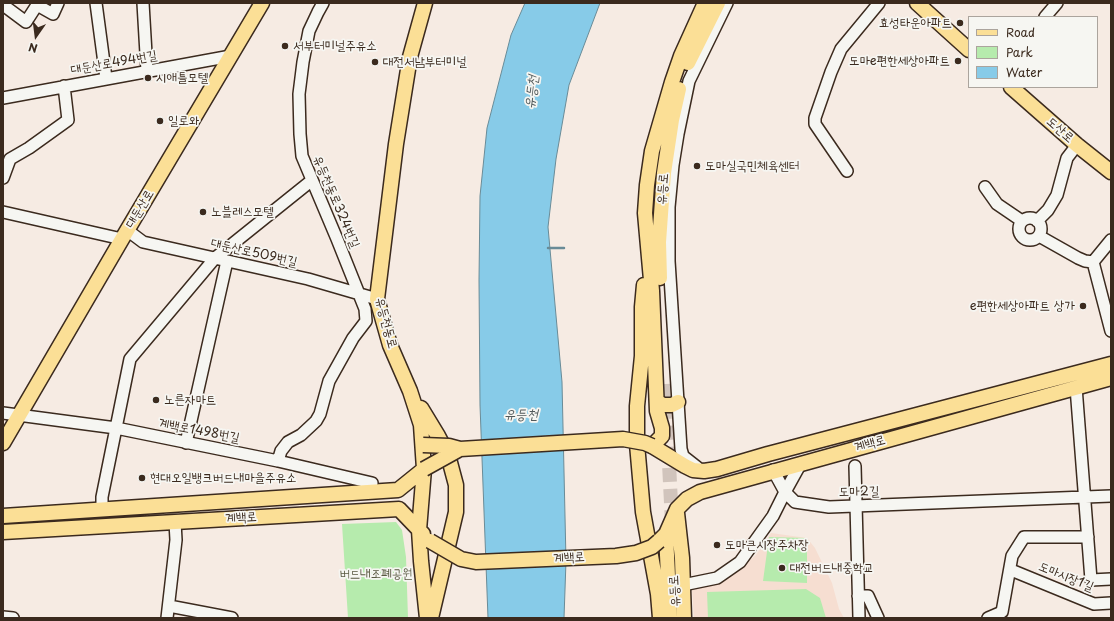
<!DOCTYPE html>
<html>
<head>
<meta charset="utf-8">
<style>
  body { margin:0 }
  #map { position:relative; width:1114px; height:621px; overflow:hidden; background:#f6ebe3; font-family:"Playpen Sans",sans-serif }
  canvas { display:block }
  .frame { position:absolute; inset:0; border:4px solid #3b2a1e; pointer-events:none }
  .legend { position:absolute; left:968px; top:16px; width:130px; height:72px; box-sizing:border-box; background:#f6f6f2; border:1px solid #aba49d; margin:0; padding:5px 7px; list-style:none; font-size:12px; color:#3b2a1e }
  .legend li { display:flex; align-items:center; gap:8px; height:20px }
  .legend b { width:20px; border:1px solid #aba49d }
  .north { position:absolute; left:16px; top:16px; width:40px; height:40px; -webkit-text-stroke:3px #f6f6f2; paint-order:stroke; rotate:194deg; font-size:11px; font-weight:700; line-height:16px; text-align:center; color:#3b2a1e }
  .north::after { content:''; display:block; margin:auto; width:14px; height:18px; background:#3b2a1e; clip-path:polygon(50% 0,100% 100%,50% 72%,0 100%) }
</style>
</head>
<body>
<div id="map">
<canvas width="1114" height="621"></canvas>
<div class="frame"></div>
<ul class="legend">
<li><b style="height:5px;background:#fbdf96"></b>Road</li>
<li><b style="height:11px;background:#b6ebad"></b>Park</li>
<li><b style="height:11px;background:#87cbe8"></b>Water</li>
</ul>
<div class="north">N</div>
</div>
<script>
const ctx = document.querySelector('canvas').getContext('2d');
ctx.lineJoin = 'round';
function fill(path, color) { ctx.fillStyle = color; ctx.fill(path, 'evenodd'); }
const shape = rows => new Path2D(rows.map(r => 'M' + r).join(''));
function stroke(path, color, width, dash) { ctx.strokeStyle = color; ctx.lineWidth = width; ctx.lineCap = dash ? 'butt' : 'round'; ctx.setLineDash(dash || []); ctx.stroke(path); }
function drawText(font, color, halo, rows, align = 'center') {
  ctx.font = font + ' "Playpen Sans","Poor Story",sans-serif'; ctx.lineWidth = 3.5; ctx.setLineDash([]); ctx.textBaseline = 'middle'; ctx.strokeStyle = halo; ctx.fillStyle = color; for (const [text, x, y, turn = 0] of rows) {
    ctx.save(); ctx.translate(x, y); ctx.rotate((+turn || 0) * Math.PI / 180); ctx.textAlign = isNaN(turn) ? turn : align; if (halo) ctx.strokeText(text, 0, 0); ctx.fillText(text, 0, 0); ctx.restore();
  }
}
fill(shape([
  [771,533,807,538,815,548,832,583,839,609,844,618,694,618,692,590,724,581,756,555]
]), '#f6ded1');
fill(shape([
  [396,522,402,530,406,557,408,618,348,618,342,524],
  [769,537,807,538,807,583,763,581],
  [806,589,820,598,826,618,708,618,707,592]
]), '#b6ebad');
const water = shape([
  [525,3,600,3,569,85,556,159,548,227,562,382,566,561,564,618,488,618,480,405,479,280,480,196,487,128,511,35,525,3]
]);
fill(water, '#87cbe8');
stroke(water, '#698b97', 1);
stroke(shape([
  [548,248,564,248]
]), '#698b97', 2.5);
stroke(shape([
  [665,384,672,523]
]), '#d1c4bc', 14, [14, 7]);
const minor = shape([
  [96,3,106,78],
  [143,3,147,71],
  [3,5,26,22,37,5,53,14,58,3],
  [1045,17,1057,3],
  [3,98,231,56],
  [847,171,815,124,815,118,831,72,841,49,879,3],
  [3,178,10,159,29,148,68,120,64,86],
  [985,187,997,204,1022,221],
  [3,212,122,239],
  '1019 229a11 11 0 1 1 22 0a11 11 0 1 1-22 0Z',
  [1037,221,1048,210,1057,195,1067,158,1077,145],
  [127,230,143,242,308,279,377,299],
  [1039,236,1078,258,1085,261,1093,262],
  [1093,262,1111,331],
  [1093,262,1111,240],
  [1076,387,1091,580,1111,579],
  [3,413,116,428,278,461,372,483],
  [186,443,227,261],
  [278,461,281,451,288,442,301,435,316,421,320,414,329,381,353,338,366,321,365,309,337,239,302,156,300,134,299,94,303,62,309,31,318,12,323,3],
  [855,466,859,618],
  [697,467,683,456,681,449,669,261,669,207,673,165,678,134,689,81,727,3],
  [773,470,785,492,795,502,829,507,1111,496],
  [102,509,102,497,130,359,215,258,311,181],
  [1011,570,1094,604,1111,603],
  [683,585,717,578,740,562,773,516,785,492,801,463],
  [858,596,868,596,878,618],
  [169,606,232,618],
  [3,617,13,618],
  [167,618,176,540,175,522],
  [988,618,1002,612,1012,556,1024,537,1088,537]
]);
const major = shape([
  [425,3,410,57,396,144,377,299,390,345,410,391,421,425,424,469,419,530,421,561,427,618],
  [705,3,681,56,672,82,652,151,647,185,645,213,652,291,657,411,662,428,662,436,652,446,685,466,693,470,704,471,717,469,768,454,1111,364],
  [917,3,969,50],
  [688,63,718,3],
  [1011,87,1077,145,1111,172],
  [660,278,659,242,664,173,672,120,679,89],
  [644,285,642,307,642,356,637,406,637,444,643,512,658,594,660,618],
  [657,401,663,405,672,405,678,402],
  [421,408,438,436,448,455,456,485,456,512,431,618],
  [3,443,122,239,262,3],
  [677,513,682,558,684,618],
  [3,516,398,490,424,469],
  [3,532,399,509,423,534],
  [666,534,670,618],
  [659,541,666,534,677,509,687,499,700,492,1111,378]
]);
stroke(minor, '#3b2a1e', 14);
stroke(major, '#3b2a1e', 17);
stroke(minor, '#f6f6f2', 11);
stroke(major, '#fbdf96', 14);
const majorBridge = shape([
  [423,445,449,446,460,449],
  [424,469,460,449,623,439,645,443,652,446],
  [430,541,461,559,476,562,616,556,636,553,652,547,659,541]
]);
stroke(majorBridge, '#3b2a1e', 17, []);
stroke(majorBridge, '#fbdf96', 14);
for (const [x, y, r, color] of [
  [960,23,4,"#3b2a1e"],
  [285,46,4,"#3b2a1e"],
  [958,61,4,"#3b2a1e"],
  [375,62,4,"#3b2a1e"],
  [148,78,4,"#3b2a1e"],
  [160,121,4,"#3b2a1e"],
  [697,166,4,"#3b2a1e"],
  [203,212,4,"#3b2a1e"],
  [1083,306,4,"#3b2a1e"],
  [156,400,4,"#3b2a1e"],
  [142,478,4,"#3b2a1e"],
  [717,545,4,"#3b2a1e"],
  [782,568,4,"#3b2a1e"]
]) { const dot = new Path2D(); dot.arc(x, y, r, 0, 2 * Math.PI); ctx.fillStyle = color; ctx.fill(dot); stroke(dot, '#f6f6f2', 1.5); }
drawText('13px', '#3b2a1e', '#f6f6f2', [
  ["효성타운아파트",952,23,"right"],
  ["서부터미널주유소",293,46],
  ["도마e편한세상아파트",950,61,"right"],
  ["대전서남부터미널",383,62],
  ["시애틀모텔",156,78],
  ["일로와",168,121],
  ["도마실국민체육센터",705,166],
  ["노블레스모텔",211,212],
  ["e편한세상아파트 상가",1075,306,"right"],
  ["노른자마트",164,400],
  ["현대오일뱅크버드내마을주유소",150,478],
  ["도마큰시장주차장",725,545],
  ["대전버드내중학교",790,568]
], 'left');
drawText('13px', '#3b2a1e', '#f6f6f2', [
  ["대둔산로494번길",114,63,-10],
  ["도산로",1060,130,41],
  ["유등로",663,189,-85],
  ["유등천동로324번길",336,202,67],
  ["대둔산로",140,209,-59],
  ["대둔산로509번길",254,253,13],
  ["유등천동로",386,323,75],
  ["계백로1498번길",199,431,11],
  ["계백로",870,444,-15],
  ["도마2길",859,492,-1],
  ["계백로",241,518,-3],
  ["계백로",569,558,-3],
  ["도마시장1길",1066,577,22],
  ["유등로",675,591,-93]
]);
drawText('13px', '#5a5a42', '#f6f6f2', [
  ["버드내조폐공원",376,574]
]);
drawText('italic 14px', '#525a5b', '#f6f6f2', [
  ["유등천",532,92,-83],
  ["유등천",521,415]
]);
</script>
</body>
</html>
